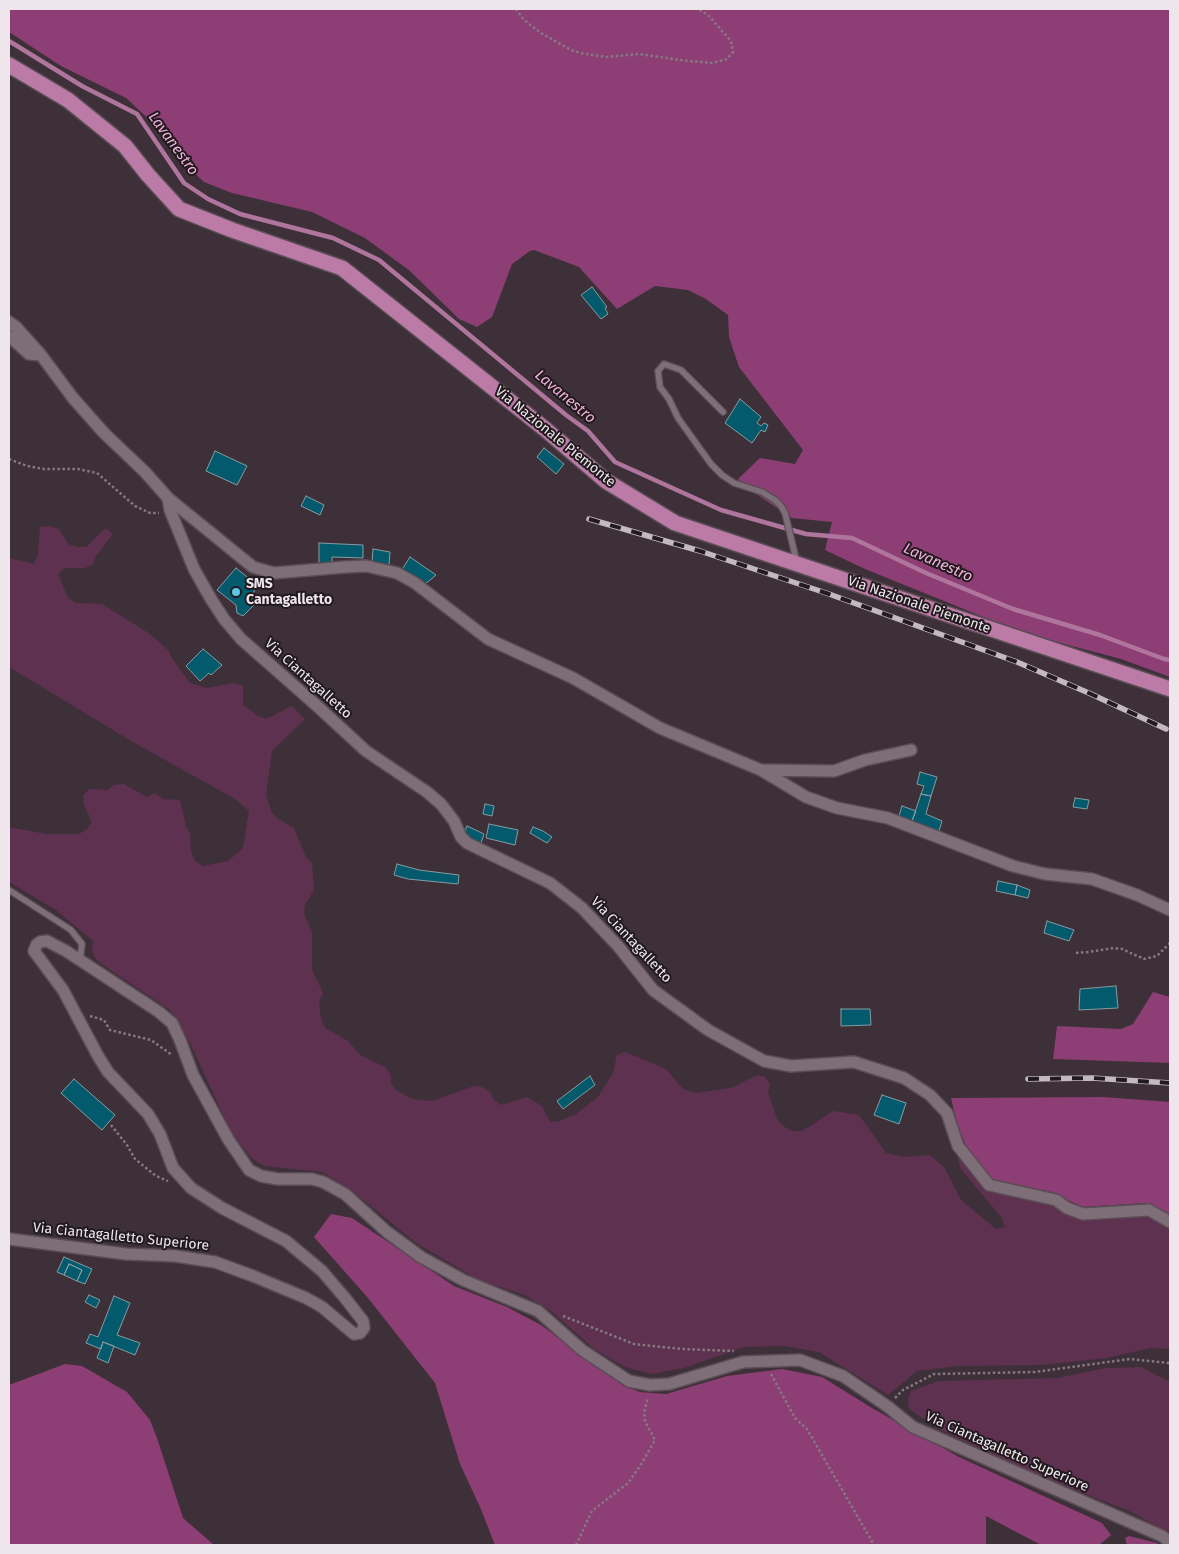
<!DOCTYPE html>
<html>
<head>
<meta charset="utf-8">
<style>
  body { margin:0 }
  #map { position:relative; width:1179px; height:1554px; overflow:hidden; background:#3e3039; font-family:"Fira Sans",sans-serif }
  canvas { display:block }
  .frame { position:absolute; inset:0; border:10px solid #efe6eb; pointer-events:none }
</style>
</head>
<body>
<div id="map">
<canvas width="1179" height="1554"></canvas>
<div class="frame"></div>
</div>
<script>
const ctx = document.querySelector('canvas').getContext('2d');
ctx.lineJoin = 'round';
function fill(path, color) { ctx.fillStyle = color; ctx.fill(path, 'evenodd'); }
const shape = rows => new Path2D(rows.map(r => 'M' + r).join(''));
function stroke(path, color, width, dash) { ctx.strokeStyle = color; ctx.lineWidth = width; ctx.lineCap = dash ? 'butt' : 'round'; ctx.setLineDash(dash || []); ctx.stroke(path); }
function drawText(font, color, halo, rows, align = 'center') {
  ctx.font = font + ' "Fira Sans",sans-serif'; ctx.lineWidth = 4; ctx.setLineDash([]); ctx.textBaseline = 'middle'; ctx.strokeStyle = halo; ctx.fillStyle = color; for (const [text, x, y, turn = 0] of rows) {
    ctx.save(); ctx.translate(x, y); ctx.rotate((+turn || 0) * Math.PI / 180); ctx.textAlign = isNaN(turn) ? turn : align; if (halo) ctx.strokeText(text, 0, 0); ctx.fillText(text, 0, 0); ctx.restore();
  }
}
fill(shape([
  [50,526,59,529,68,544,77,547,86,547,106,528,113,534,96,556,93,564,85,568,65,568,58,574,68,598,76,603,102,604,150,634,168,650,172,658,190,683,207,688,234,683,243,686,243,705,258,716,266,719,292,706,305,719,272,751,266,795,272,813,278,819,294,828,306,857,312,863,314,890,305,905,304,914,312,932,312,970,323,993,319,1001,321,1019,325,1028,348,1041,360,1055,385,1067,391,1075,391,1083,397,1091,413,1099,432,1101,474,1086,482,1087,490,1092,494,1100,501,1105,527,1097,542,1106,550,1122,559,1121,576,1114,598,1097,613,1073,617,1055,625,1052,666,1069,683,1089,696,1093,731,1088,755,1076,764,1076,770,1084,768,1093,777,1119,783,1126,792,1131,801,1131,809,1127,833,1111,859,1115,886,1153,904,1157,930,1155,944,1167,961,1200,996,1229,1005,1227,1002,1218,960,1168,958,1158,966,1146,991,1180,1015,1188,1052,1192,1082,1207,1146,1203,1170,1215,1170,1349,1150,1348,1107,1358,1042,1365,958,1366,917,1371,888,1395,819,1352,784,1346,744,1347,684,1368,651,1374,625,1367,594,1349,551,1311,525,1295,479,1280,416,1243,350,1189,322,1172,265,1166,257,1162,249,1155,231,1132,190,1043,170,1010,103,965,96,959,92,951,93,941,56,910,9,882,9,827,46,834,79,834,87,829,92,822,84,805,83,796,89,789,107,790,114,785,124,784,147,797,155,793,163,799,180,800,186,826,190,834,191,852,195,861,203,866,228,861,243,848,249,811,235,799,133,742,9,667,9,558,34,564,38,555,40,527],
  [1141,1367,1170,1382,1170,1533,1129,1511,1027,1471,939,1429,909,1409,908,1400,911,1391,939,1381,1057,1378,1106,1368]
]), '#5f3150');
fill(shape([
  [9,9,1170,9,1170,677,1121,659,1023,633,865,569,825,550,832,522,792,518,746,487,738,479,760,458,795,464,803,450,739,367,729,337,728,315,706,299,688,290,655,286,617,309,579,267,534,250,530,251,512,264,492,317,477,327,459,319,410,271,365,238,312,212,232,193,204,182,182,161,156,126,126,98,61,66,9,32],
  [1153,992,1170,997,1170,1063,1053,1059,1057,1026,1121,1029,1133,1024],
  [1103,1097,1170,1102,1170,1215,1146,1203,1082,1207,1052,1192,1015,1188,991,1180,966,1146,957,1124,951,1098],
  [331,1214,352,1218,454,1286,507,1307,541,1325,624,1386,640,1392,666,1394,727,1376,782,1369,822,1377,872,1408,959,1457,1102,1523,1111,1535,1099,1545,1041,1545,986,1516,986,1545,495,1545,480,1507,460,1464,435,1383,368,1298,314,1237],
  [65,1364,82,1366,127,1392,150,1420,157,1438,183,1518,214,1545,9,1545,9,1385],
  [1129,1536,1157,1543,1159,1545,1127,1545,1125,1538]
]), '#8d3e74');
stroke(shape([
  [9,41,82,86,137,114,184,183,208,199,240,214,333,238,379,260,566,415,588,431,615,462,721,510,806,534,852,538,926,573,1013,609,1100,635,1164,659,1170,660]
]), '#af759d', 4.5);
const building = shape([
  [592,287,607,307,605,308,608,314,601,319,581,295,592,287],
  [740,399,761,417,757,423,761,426,764,423,768,425,765,432,761,430,752,443,725,423,740,399],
  [544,448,564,464,556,474,537,457,544,448],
  [215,451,247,466,237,485,206,471,215,451],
  [306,496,324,505,320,515,301,506,306,496],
  [319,543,363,545,363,558,332,557,332,563,319,565,319,543],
  [373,549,390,552,389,565,372,563,373,549],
  [410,557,436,575,424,585,401,571,410,557],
  [236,568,258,586,252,594,254,605,243,616,237,613,236,605,217,590,236,568],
  [203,649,222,665,211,675,209,673,200,681,186,666,203,649],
  [920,772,937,777,931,796,921,794,924,786,917,784,920,772],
  [921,794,931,796,926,814,942,821,939,831,912,821,921,794],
  [1075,798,1089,800,1087,809,1073,807,1075,798],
  [485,804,494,806,492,816,483,814,485,804],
  [902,806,916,811,912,821,899,816,902,806],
  [489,824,518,830,515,845,486,838,489,824],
  [467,826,484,834,481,843,463,836,467,826],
  [533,827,543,831,552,837,547,843,530,833,533,827],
  [397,864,419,870,459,875,458,884,408,879,394,875,397,864],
  [998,881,1017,885,1015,895,996,891,998,881],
  [1017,885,1030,890,1028,898,1015,895,1017,885],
  [1047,921,1074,930,1069,941,1044,933,1047,921],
  [1116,986,1118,1008,1079,1010,1080,989,1116,986],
  [841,1009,870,1009,871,1025,841,1026,841,1009],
  [590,1076,595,1085,563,1109,557,1101,590,1076],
  [74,1079,115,1115,102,1130,61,1093,74,1079],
  [882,1095,906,1103,899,1124,874,1115,882,1095],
  [64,1257,92,1269,85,1284,77,1281,82,1270,69,1264,64,1275,57,1272,64,1257],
  [69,1264,82,1270,77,1281,64,1275,69,1264],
  [89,1295,100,1300,96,1308,85,1302,89,1295],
  [114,1296,130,1303,117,1335,140,1343,135,1355,103,1342,101,1349,86,1343,90,1334,98,1337,114,1296],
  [103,1342,114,1346,108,1363,97,1358,103,1342]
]);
fill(building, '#035a6c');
stroke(building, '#869ca2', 1);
const lane = shape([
  [723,412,681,370,664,364,658,371,660,387,669,399,678,418,711,464,722,475,734,483,762,492,775,500,781,506,785,513,797,563],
  [9,890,71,930,82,944,80,960]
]);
const street = shape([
  [9,322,16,327,41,355,73,398,104,433,145,472,168,498,253,567,274,573,345,567,366,566,397,573,415,583,488,639,573,678,660,728,761,770,806,797,837,808,888,818,1013,866,1045,874,1092,879,1137,895,1170,910],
  [9,336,29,354,41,355],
  [168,498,170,510,194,569,211,599,224,619,241,639,316,705,366,751,427,792,441,804,454,821,461,837,467,843,550,883,582,908,618,946,653,990,708,1030,764,1061,791,1066,854,1062,904,1078,930,1095,947,1113,958,1146,989,1185,1056,1200,1067,1208,1083,1214,1149,1210,1170,1222],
  [762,770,834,771,865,760,911,750],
  [9,1239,126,1254,175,1256,215,1262,253,1276,306,1298,322,1307,354,1334,360,1333,364,1328,363,1321,345,1298,322,1271,286,1241,222,1208,191,1188,173,1168,160,1134,148,1114,108,1072,98,1056,63,990,34,951,37,944,40,942,47,941,66,951,159,1012,172,1023,180,1040,193,1075,228,1139,249,1170,261,1176,278,1179,312,1179,323,1182,345,1194,387,1232,421,1257,463,1280,538,1311,582,1350,629,1381,650,1385,669,1384,743,1362,800,1360,843,1376,887,1406,913,1427,1162,1536,1170,1542]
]);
const primary = shape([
  [9,65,68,100,125,146,148,175,179,209,232,230,342,268,545,429,606,481,675,523,1170,689]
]);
stroke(lane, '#5a4d55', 8);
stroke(street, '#5a4d55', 14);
stroke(primary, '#5a4d55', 18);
stroke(shape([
  [516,9,524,20,541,33,571,50,580,53,606,57,639,54,680,60,712,63,727,59,733,52,731,41,708,15,698,9],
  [9,459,27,466,44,469,78,469,97,473,135,506,150,513,159,513],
  [1076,953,1088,952,1114,948,1122,949,1144,959,1157,956,1170,943],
  [90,1016,104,1020,110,1030,151,1040,172,1055],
  [111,1125,127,1145,135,1159,156,1176,168,1181],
  [563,1316,634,1344,682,1349,734,1351],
  [771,1374,795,1418,807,1429,874,1545],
  [895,1398,903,1390,934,1374,1035,1372,1130,1359,1170,1363],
  [576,1545,592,1511,628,1483,642,1463,655,1440,645,1421,644,1413,648,1397]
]), '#867a82', 2.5, [2.5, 2.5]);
stroke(lane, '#7e6e78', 5.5);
stroke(street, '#7e6e78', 11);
stroke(primary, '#bc7ba7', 15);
const rail = shape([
  [589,519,700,551,829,594,1017,662,1091,694,1166,729],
  [1028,1079,1092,1078,1170,1083]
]);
stroke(rail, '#c4b9bf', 5.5);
stroke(rail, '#211a1e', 4, [11]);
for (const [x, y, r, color] of [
  [236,592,5,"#59c8e4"]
]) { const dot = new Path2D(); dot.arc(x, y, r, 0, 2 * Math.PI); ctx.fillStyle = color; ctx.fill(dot); stroke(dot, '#211a1e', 2); }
drawText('14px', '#efe6eb', '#211a1e', [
  ["Via Nazionale Piemonte",555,437,39],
  ["Via Nazionale Piemonte",919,605,19],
  ["Via Ciantagalletto",308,679,42],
  ["Via Ciantagalletto",631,940,47],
  ["Via Ciantagalletto Superiore",121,1237,6],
  ["Via Ciantagalletto Superiore",1007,1452,24]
]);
drawText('bold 14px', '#efe6eb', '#211a1e', [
  ["SMS",246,584],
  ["Cantagalletto",246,600]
], 'left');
drawText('italic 15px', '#f3b1db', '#211a1e', [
  ["Lavanestro",173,144,54],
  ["Lavanestro",565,397,40],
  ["Lavanestro",938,563,24]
]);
</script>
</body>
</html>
